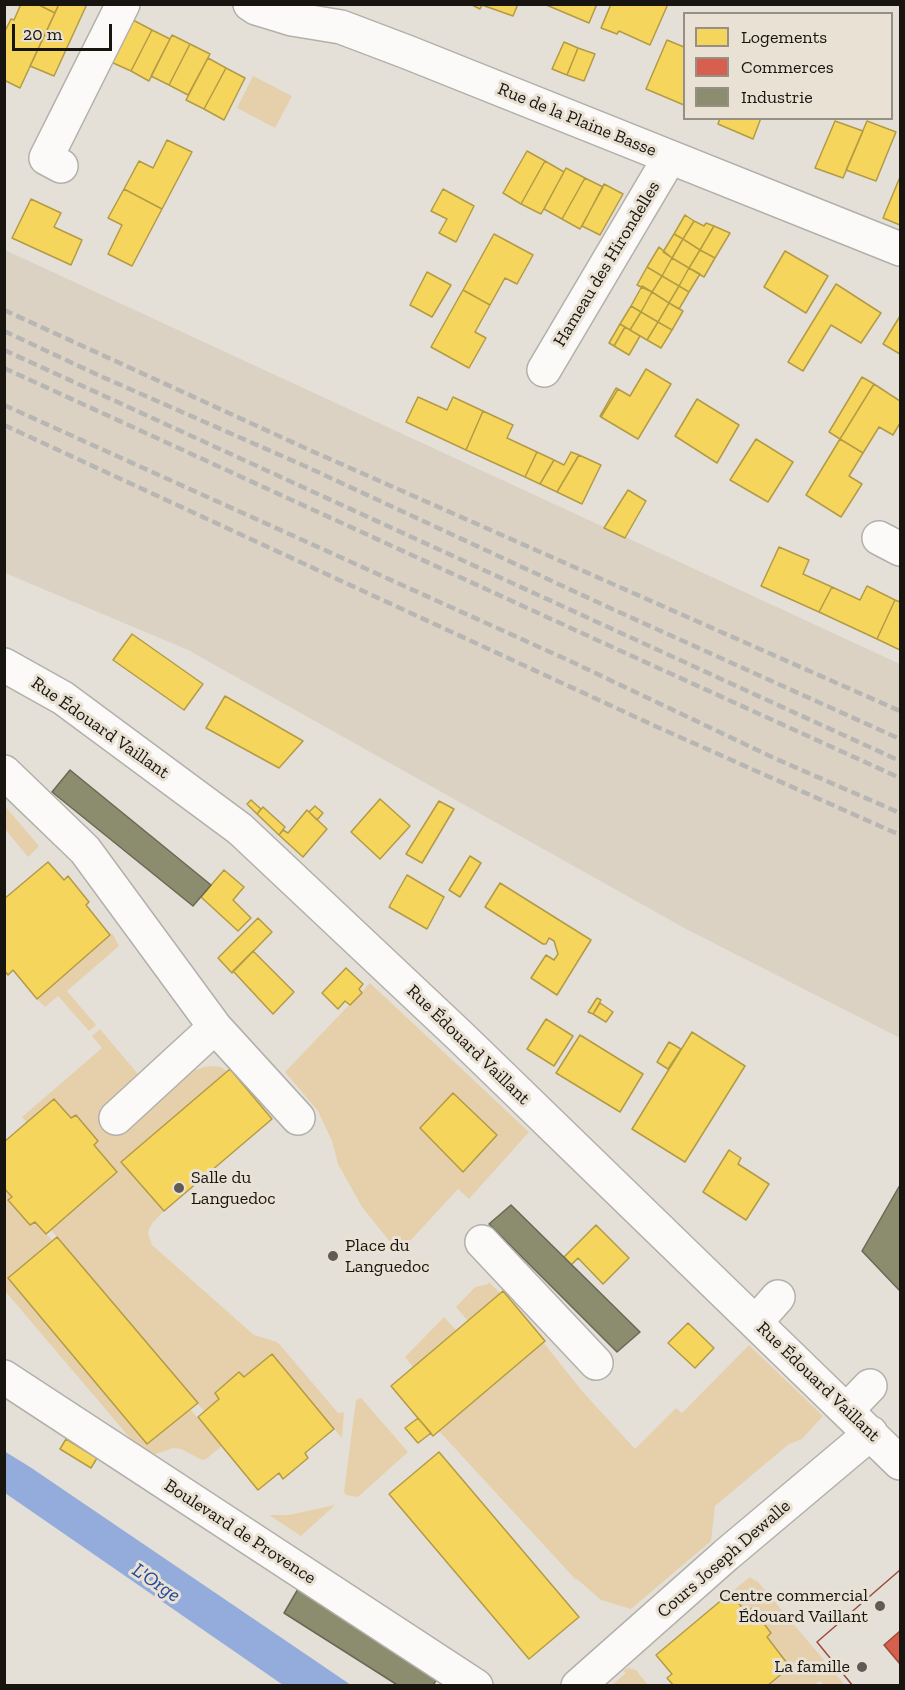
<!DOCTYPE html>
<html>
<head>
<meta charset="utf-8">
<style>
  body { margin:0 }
  #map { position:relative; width:905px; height:1690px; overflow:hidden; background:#e4e0d8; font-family:"Zilla Slab",serif }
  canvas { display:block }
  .frame { position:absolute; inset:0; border:6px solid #181510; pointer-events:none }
  .legend { position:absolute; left:683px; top:12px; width:210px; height:108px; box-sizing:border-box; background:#e9e1d3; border:2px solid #958f85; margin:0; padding:8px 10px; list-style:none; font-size:18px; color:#181510 }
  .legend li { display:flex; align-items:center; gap:12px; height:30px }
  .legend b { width:30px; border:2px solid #958f85 }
  .scale { position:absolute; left:12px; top:24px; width:100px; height:27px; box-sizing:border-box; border:3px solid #181510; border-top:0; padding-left:8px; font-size:18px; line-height:21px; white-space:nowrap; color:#181510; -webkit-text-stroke:4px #e9e1d3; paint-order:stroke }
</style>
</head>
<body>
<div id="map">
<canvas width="905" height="1690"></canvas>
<div class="frame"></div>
<ul class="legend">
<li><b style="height:16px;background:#f6d55c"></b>Logements</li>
<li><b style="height:16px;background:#d6604d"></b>Commerces</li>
<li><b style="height:16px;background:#8c8c6e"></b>Industrie</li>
</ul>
<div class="scale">20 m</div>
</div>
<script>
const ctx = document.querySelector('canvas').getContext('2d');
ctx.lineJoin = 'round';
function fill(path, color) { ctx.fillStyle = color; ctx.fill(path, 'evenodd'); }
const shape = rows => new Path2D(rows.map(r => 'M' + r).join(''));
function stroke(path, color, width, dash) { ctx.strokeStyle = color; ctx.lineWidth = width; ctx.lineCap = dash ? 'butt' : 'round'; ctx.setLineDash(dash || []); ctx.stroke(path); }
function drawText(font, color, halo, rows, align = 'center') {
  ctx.font = font + ' "Zilla Slab",serif'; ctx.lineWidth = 6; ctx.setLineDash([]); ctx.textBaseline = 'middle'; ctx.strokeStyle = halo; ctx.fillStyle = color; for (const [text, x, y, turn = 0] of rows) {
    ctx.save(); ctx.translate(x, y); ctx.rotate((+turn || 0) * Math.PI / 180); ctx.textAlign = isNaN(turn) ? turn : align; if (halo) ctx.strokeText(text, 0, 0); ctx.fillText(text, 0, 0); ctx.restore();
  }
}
fill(shape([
  [5,250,900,664,900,1038,686,929,188,650,5,573]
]), '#dbd2c4');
fill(shape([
  [253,76,292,96,275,128,237,108],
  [4,805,39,846,28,857,5,829],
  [112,933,119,946,67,991,96,1025,89,1031,58,996,45,1007,37,999],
  [370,983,529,1132,469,1199,458,1189,399,1253,362,1207,338,1164,332,1141,318,1111,285,1072],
  [100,1029,143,1080,191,1064,196,1070,204,1067,213,1066,221,1067,227,1071,125,1166,164,1211,153,1222,149,1229,148,1233,152,1245,254,1335,277,1342,281,1346,338,1413,344,1412,342,1438,334,1429,244,1377,240,1372,215,1393,219,1399,204,1411,51,1230,117,1172,94,1145,76,1115,71,1118,54,1099,27,1123,22,1117,102,1048,92,1036],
  [4,1188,12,1197,8,1201,30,1225,35,1222,52,1240,8,1279,147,1444,190,1409,222,1446,206,1459,202,1460,181,1449,173,1448,153,1455,141,1451,5,1291],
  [489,1282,500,1293,468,1321,456,1307,475,1287,488,1284],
  [444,1317,456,1330,413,1367,405,1357],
  [543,1342,582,1391,635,1449,676,1408,682,1413,749,1345,823,1416,802,1439,789,1444,715,1506,711,1541,631,1609,601,1600,577,1579,576,1580,439,1431],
  [361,1398,408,1452,358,1497,346,1495,344,1492,356,1400],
  [335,1505,301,1536,269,1515,289,1515],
  [750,1577,758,1582,845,1685,824,1685,820,1681,814,1685,767,1685,767,1637,771,1633,752,1608,746,1612,730,1593],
  [628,1668,636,1670,648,1685,612,1685,626,1673,623,1671]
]), '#e5d0ab');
fill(shape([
  [4,1451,30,1467,351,1685,283,1685,5,1493]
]), '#94acdc');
const homes = shape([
  [21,4,37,4,55,13,20,88,4,80,4,33,11,19,14,20,21,4],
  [37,4,59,4,55,13,37,4],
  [59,4,87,4,54,76,30,66,59,4],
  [470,4,518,4,513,16,482,5,480,9,470,4],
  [544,4,597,4,589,23,544,4],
  [611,4,668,4,650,45,619,31,617,34,601,28,611,4],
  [133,20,152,30,131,71,111,62,133,20],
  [152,30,170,39,149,81,131,71,152,30],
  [172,35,190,44,169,85,151,76,172,35],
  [667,40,684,47,684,105,646,89,667,40],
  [564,42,578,48,567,75,552,69,564,42],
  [190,44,210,54,188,95,169,85,190,44],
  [578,48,595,54,584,81,567,75,578,48],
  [208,58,226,68,204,109,186,100,208,58],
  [226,68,245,78,224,120,204,109,226,68],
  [720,118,761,118,753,139,718,124,720,118],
  [835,121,863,131,843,178,815,168,835,121],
  [867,121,896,132,876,181,846,170,867,121],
  [167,140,192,152,162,209,124,189,139,161,153,168,167,140],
  [527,151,545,161,521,204,503,193,527,151],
  [545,161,564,172,541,214,521,204,545,161],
  [566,168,585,178,562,219,544,209,566,168],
  [900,177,900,225,883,218,900,177],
  [585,178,603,187,580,229,562,219,585,178],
  [604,184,623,194,600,235,582,226,604,184],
  [124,189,162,209,132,266,108,254,122,225,108,218,124,189],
  [443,189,474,206,456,242,439,233,447,219,431,211,443,189],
  [31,199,61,213,54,227,82,240,71,265,12,238,31,199],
  [685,215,694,221,683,239,674,234,685,215],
  [694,221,704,226,706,223,714,226,700,250,683,239,694,221],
  [714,226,730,233,715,258,700,250,714,226],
  [494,234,533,255,517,284,505,278,490,305,463,290,494,234],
  [674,234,683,239,672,258,663,252,674,234],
  [683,239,700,250,689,268,672,258,683,239],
  [659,247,672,258,662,276,647,267,659,247],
  [700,250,715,258,704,277,689,268,700,250],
  [785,251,828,276,806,313,764,287,785,251],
  [672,258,689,268,679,286,662,276,672,258],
  [647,267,662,276,652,292,637,285,647,267],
  [689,268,700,274,689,292,679,286,689,268],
  [427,272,451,285,432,317,410,305,427,272],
  [662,276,679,286,669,303,652,292,662,276],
  [836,284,881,313,861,343,831,325,803,371,788,362,836,284],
  [642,286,652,292,641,312,631,306,642,286],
  [679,286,689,292,679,309,669,303,679,286],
  [463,290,490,305,475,332,486,338,469,368,431,347,463,290],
  [652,292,669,303,658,322,641,312,652,292],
  [669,303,683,311,672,330,658,322,669,303],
  [631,306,641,312,630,330,620,324,631,306],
  [641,312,658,322,647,340,630,330,641,312],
  [900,316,900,354,883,344,900,316],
  [658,322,672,330,661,348,647,340,658,322],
  [620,324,625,327,614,346,609,343,620,324],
  [625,327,640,336,629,355,614,346,625,327],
  [646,369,671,384,638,439,601,417,618,389,630,396,646,369],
  [862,377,874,384,840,439,829,432,862,377],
  [874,384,900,401,900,423,893,435,879,427,863,453,840,439,874,384],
  [616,388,618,389,601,417,600,416,616,388],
  [418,397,447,410,453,397,483,411,466,450,406,422,418,397],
  [697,399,739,425,717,463,675,436,697,399],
  [483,411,513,425,507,438,537,452,525,477,466,450,483,411],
  [756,439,793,462,768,502,730,480,756,439],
  [840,439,863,453,849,476,862,484,841,517,806,495,840,439],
  [537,452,554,460,540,484,525,477,537,452],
  [571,452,579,455,557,492,540,484,554,460,564,465,571,452],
  [579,455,601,465,582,504,557,492,579,455],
  [628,490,646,501,625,538,604,528,628,490],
  [779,547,809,560,803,574,832,587,819,612,761,586,779,547],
  [867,586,895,600,877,639,819,612,832,587,860,600,867,586],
  [895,600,900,602,900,650,877,639,895,600],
  [132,634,203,684,184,710,113,660,132,634],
  [225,696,303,741,279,768,206,728,225,696],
  [380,799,410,826,380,859,351,832,380,799],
  [251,800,261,809,257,814,247,804,251,800],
  [439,801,454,809,422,863,406,854,439,801],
  [315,806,323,813,317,820,309,812,315,806],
  [263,807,285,827,279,835,257,814,263,807],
  [307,810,327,829,303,857,279,835,283,830,288,833,307,810],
  [470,856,481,863,460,897,449,890,470,856],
  [48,862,64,880,68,876,89,902,86,905,110,935,37,999,13,970,8,975,4,970,4,899,48,862],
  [224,870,244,887,233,900,251,918,238,931,201,897,224,870],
  [407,875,444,897,427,929,389,907,407,875],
  [500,883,591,940,557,995,531,978,546,955,554,960,558,954,554,941,549,938,546,944,543,944,485,907,500,883],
  [258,918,272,932,232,973,218,958,258,918],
  [253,951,294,992,273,1014,233,971,253,951],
  [346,968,363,984,359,989,362,993,350,1005,345,1001,338,1009,322,993,346,968],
  [597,998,601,1000,593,1014,588,1012,597,998],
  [600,1003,613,1012,606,1022,593,1014,600,1003],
  [546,1019,573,1036,554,1066,527,1049,546,1019],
  [692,1032,745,1066,685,1162,632,1129,692,1032],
  [580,1035,643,1074,620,1112,556,1073,580,1035],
  [669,1042,681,1049,668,1069,657,1062,669,1042],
  [230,1069,272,1119,164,1211,121,1162,230,1069],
  [453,1093,497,1135,463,1172,420,1128,453,1093],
  [54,1099,71,1118,76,1115,98,1141,94,1145,117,1172,46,1234,35,1222,30,1225,8,1200,12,1197,4,1188,4,1142,54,1099],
  [729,1150,741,1158,738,1164,769,1184,746,1220,703,1192,729,1150],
  [596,1225,629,1258,603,1284,578,1258,571,1265,564,1257,596,1225],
  [57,1237,198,1403,147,1444,8,1278,57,1237],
  [503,1291,545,1341,433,1436,391,1386,503,1291],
  [688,1323,714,1348,695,1368,668,1343,688,1323],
  [272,1354,334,1429,305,1453,308,1458,283,1479,279,1473,258,1490,198,1417,219,1399,215,1393,239,1372,244,1377,272,1354],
  [418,1418,431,1433,418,1443,405,1428,418,1418],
  [66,1439,97,1458,91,1468,60,1449,66,1439],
  [439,1452,579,1617,529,1659,389,1494,439,1452],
  [730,1593,746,1612,752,1608,771,1633,767,1637,790,1667,767,1686,674,1686,667,1678,672,1674,656,1655,730,1593]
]);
fill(homes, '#f6d55c');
stroke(homes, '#b39b45', 1.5);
const shops = shape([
  [900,1570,900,1631,884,1645,900,1664,900,1686,853,1686,817,1642,900,1570],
  [900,1570,900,1686,853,1686,817,1642,900,1570]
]);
fill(shops, '#d6604d');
stroke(shops, '#9d4a3b', 1.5);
const industry = shape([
  [70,770,211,885,193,906,52,792,70,770],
  [900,1185,900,1291,862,1251,900,1185],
  [511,1205,640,1332,617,1352,489,1224,511,1205],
  [298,1589,437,1678,433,1686,399,1686,284,1613,298,1589]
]);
fill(industry, '#8c8c6e');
stroke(industry, '#696852', 1.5);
const minor = shape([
  [250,4,256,8,292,19,341,27,407,52,900,249],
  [61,166,46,158,123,4],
  [544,370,670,157],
  [879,538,900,549],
  [4,665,63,698,240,829,461,1037,900,1463],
  [4,772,85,850,215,1027,298,1118],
  [116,1118,215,1027],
  [482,1242,596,1363],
  [756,1322,778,1297],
  [4,1377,476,1686],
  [847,1410,870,1386],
  [578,1686,726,1555,871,1433]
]);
stroke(minor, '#b3b0aa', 36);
stroke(minor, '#fbfaf9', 33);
stroke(shape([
  [4,310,305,448,900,711],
  [4,331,98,375,307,467,610,608,900,739],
  [4,350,900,761],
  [4,368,610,646,900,778],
  [4,405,570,661,774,758,900,813],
  [4,425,655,726,900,835]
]), '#b8b6b4', 4.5, [9, 4.5]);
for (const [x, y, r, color] of [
  [179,1188,6,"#5f5c56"],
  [333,1256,6,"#5f5c56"],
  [880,1606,6,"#5f5c56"],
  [862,1667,6,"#5f5c56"]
]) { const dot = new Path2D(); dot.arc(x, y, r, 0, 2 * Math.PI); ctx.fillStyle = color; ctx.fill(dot); stroke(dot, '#e9e1d3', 2); }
drawText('18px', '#181510', '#e9e1d3', [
  ["Rue de la Plaine Basse",577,120,22],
  ["Hameau des Hirondelles",607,264,-59],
  ["Rue Édouard Vaillant",100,728,35],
  ["Rue Édouard Vaillant",468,1045,44],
  ["Rue Édouard Vaillant",818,1382,44],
  ["Boulevard de Provence",240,1532,33],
  ["Cours Joseph Dewalle",724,1559,-41]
]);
drawText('18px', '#181510', '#e9e1d3', [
  ["Salle du",191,1178],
  ["Languedoc",191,1199],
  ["Place du",345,1246],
  ["Languedoc",345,1267],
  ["Centre commercial",868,1596,"right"],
  ["Édouard Vaillant",868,1617,"right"],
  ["La famille",850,1667,"right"]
], 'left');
drawText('italic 20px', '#22489d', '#e9e1d3', [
  ["L'Orge",156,1583,34]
]);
</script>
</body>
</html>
